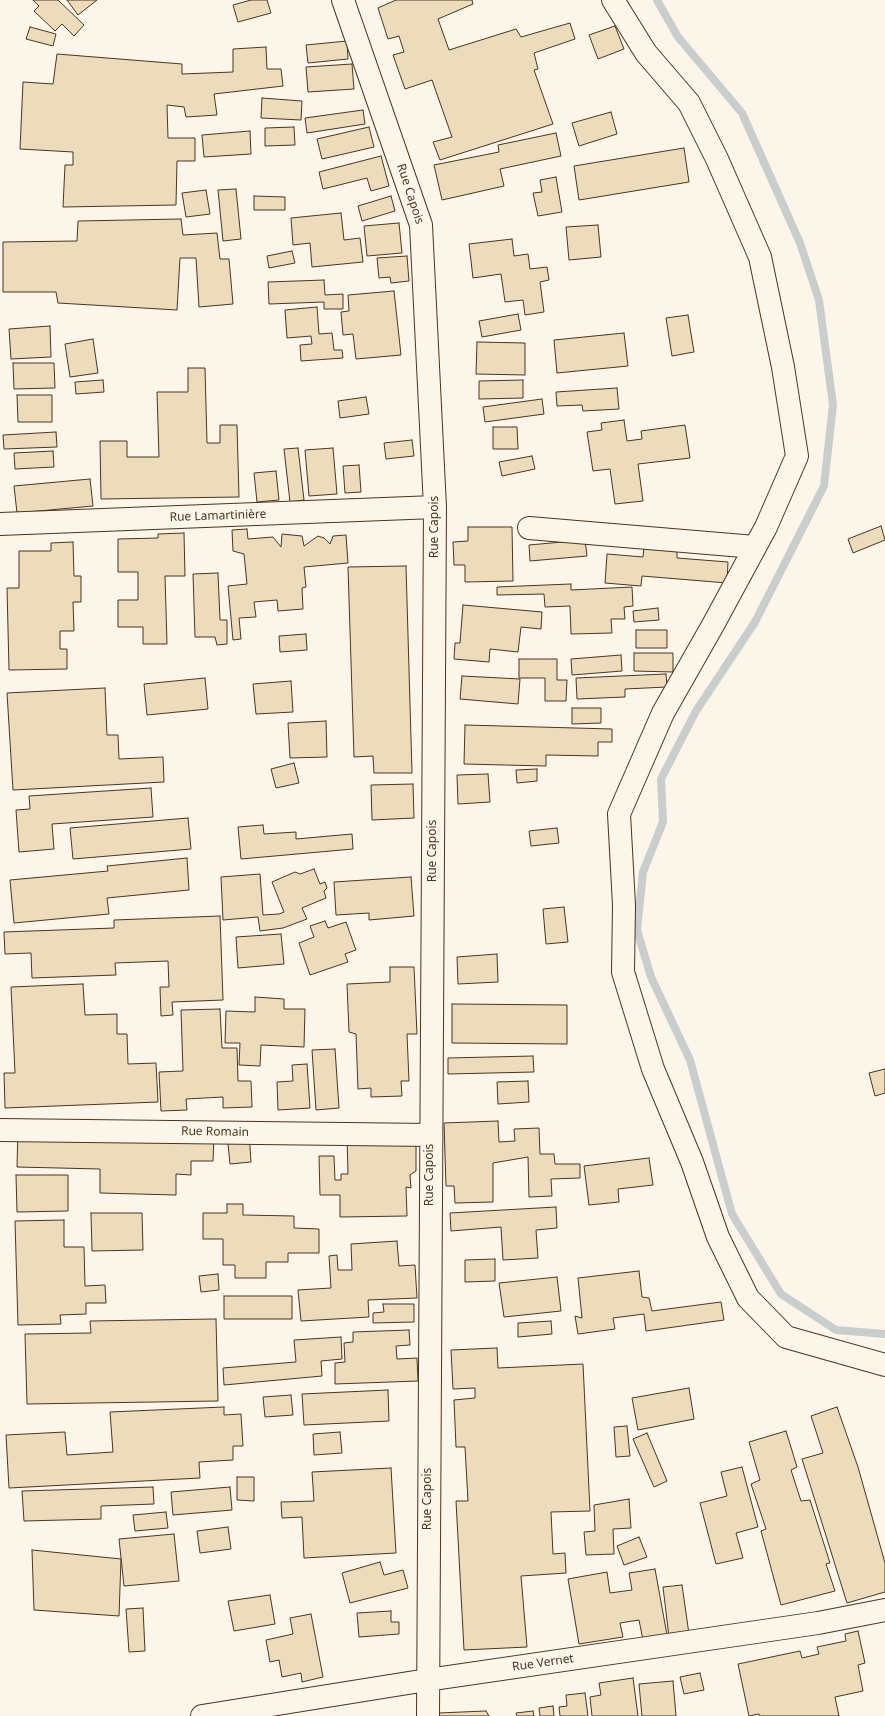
<!DOCTYPE html>
<html>
<head>
<meta charset="utf-8">
<style>
  body { margin:0 }
  canvas { display:block; background:#fbf6e9 }
</style>
</head>
<body>
<canvas width="885" height="1716"></canvas>
<script>
const ctx = document.querySelector('canvas').getContext('2d');
ctx.lineJoin = 'round';
const shape = rows => new Path2D(rows.map(r => 'M' + r).join(''));
function stroke(path, color, width, dash) { ctx.strokeStyle = color; ctx.lineWidth = width; ctx.lineCap = dash ? 'butt' : 'round'; ctx.setLineDash(dash || []); ctx.stroke(path); }
function fill(path, color) { ctx.fillStyle = color; ctx.fill(path, 'evenodd'); }
function drawText(font, color, halo, rows, align = 'center') {
  ctx.font = font + ' "Noto Sans",sans-serif'; ctx.lineWidth = 3; ctx.setLineDash([]); ctx.textBaseline = 'middle'; ctx.strokeStyle = halo; ctx.fillStyle = color; for (const [text, x, y, turn = 0] of rows) {
    ctx.save(); ctx.translate(x, y); ctx.rotate((+turn || 0) * Math.PI / 180); ctx.textAlign = isNaN(turn) ? turn : align; if (halo) ctx.strokeText(text, 0, 0); ctx.fillText(text, 0, 0); ctx.restore();
  }
}
stroke(shape([
  [657,0,678,37,742,113,800,243,819,300,833,405,824,486,755,622,696,711,661,779,663,822,643,872,637,930,651,977,690,1060,732,1214,781,1294,836,1330,885,1334]
]), '#c9cecd', 8);
const building = shape([
  [33,0,58,0,84,25,74,36,62,24,55,31,34,11,39,6,33,0],
  [67,0,97,0,78,15,67,0],
  [251,0,267,0,271,13,238,22,233,5,251,0],
  [396,0,472,0,473,4,438,19,449,50,516,29,521,37,570,23,575,39,534,53,538,69,534,70,553,124,440,160,433,142,452,137,432,80,405,89,393,55,404,52,399,36,388,39,378,8,396,0],
  [615,26,624,49,598,59,589,35,615,26],
  [30,27,56,34,53,46,26,39,30,27],
  [347,41,348,59,308,63,306,45,347,41],
  [266,47,267,69,281,69,283,86,214,94,217,115,186,117,184,107,167,105,168,138,195,138,195,161,177,161,176,205,63,207,65,165,73,165,73,152,20,149,23,82,53,84,57,54,182,64,182,74,233,72,233,49,266,47],
  [352,64,354,89,308,92,306,67,352,64],
  [262,98,302,101,301,120,261,118,262,98],
  [363,110,365,124,307,133,305,118,363,110],
  [611,112,617,134,579,146,572,123,611,112],
  [294,127,295,145,265,146,265,128,294,127],
  [369,127,374,147,322,159,317,139,369,127],
  [250,131,251,154,204,157,202,135,250,131],
  [556,133,561,156,500,169,504,186,442,200,434,165,499,152,498,145,556,133],
  [684,148,689,182,579,200,574,166,684,148],
  [381,156,389,186,371,191,367,178,323,189,319,172,381,156],
  [556,177,562,212,538,216,533,193,542,192,540,180,556,177],
  [236,189,241,239,223,241,218,190,236,189],
  [206,190,210,214,186,217,182,193,206,190],
  [254,196,285,197,285,210,254,210,254,196],
  [391,196,395,211,362,221,358,206,391,196],
  [341,213,344,240,360,238,363,262,312,267,310,243,293,245,291,218,341,213],
  [181,219,183,235,217,233,220,259,229,259,233,304,199,307,196,258,180,258,177,310,58,303,56,292,3,292,3,242,77,241,78,221,181,219],
  [399,223,402,253,367,256,364,226,399,223],
  [598,225,601,257,569,260,566,227,598,225],
  [512,239,514,256,528,254,530,269,547,267,549,280,540,282,544,312,525,315,523,300,505,302,501,274,473,278,469,244,512,239],
  [292,251,295,263,269,268,267,256,292,251],
  [407,256,409,281,391,283,390,277,379,278,377,258,407,256],
  [324,280,325,295,343,294,343,309,324,309,324,302,269,304,268,282,324,280],
  [394,291,401,355,356,359,353,334,343,335,341,312,349,311,348,295,394,291],
  [317,307,319,334,332,333,334,350,342,350,343,358,301,361,300,345,312,344,311,336,287,338,285,310,317,307],
  [518,314,521,330,482,337,479,321,518,314],
  [688,315,694,352,672,356,666,318,688,315],
  [50,326,51,357,11,359,9,329,50,326],
  [624,333,628,366,557,373,554,340,624,333],
  [93,339,98,373,70,377,65,344,93,339],
  [477,342,525,343,525,375,476,374,477,342],
  [13,363,54,363,55,388,14,389,13,363],
  [188,368,205,368,207,443,220,443,220,425,237,425,239,497,101,499,100,441,127,441,127,457,159,457,157,392,188,392,188,368],
  [103,380,104,392,76,394,75,382,103,380],
  [523,380,523,398,479,399,479,381,523,380],
  [617,388,619,409,583,411,582,405,557,406,556,392,617,388],
  [17,395,52,395,52,422,18,422,17,395],
  [366,397,369,414,340,418,338,401,366,397],
  [542,399,544,414,485,422,483,407,542,399],
  [624,420,627,441,642,439,641,431,685,425,690,458,638,464,643,501,615,504,610,469,593,471,587,432,602,430,601,423,624,420],
  [493,427,517,427,518,449,493,449,493,427],
  [56,432,57,447,4,449,3,435,56,432],
  [412,440,414,456,386,459,384,443,412,440],
  [298,448,304,500,290,502,284,449,298,448],
  [333,448,337,494,309,496,305,450,333,448],
  [53,451,54,467,15,469,14,453,53,451],
  [532,456,535,469,502,476,499,462,532,456],
  [359,465,361,492,345,493,343,466,359,465],
  [276,471,279,500,257,502,254,473,276,471],
  [90,479,93,506,17,513,14,486,90,479],
  [881,526,885,540,853,553,848,539,881,526],
  [468,527,512,527,513,581,465,582,465,565,454,565,453,542,468,541,468,527],
  [247,529,248,539,273,537,281,547,282,534,302,536,304,546,318,536,324,538,330,544,333,536,346,535,348,563,304,567,306,587,302,588,303,609,278,611,277,600,254,602,256,617,239,618,241,639,233,640,228,586,247,584,244,554,233,551,232,530,247,529],
  [184,533,185,576,165,576,167,644,143,644,143,627,118,627,118,600,138,600,138,572,118,572,118,539,158,538,158,534,184,533],
  [585,540,587,556,530,561,529,545,585,540],
  [73,542,74,576,81,576,81,602,73,602,74,631,60,631,60,649,67,649,67,669,9,670,7,588,19,588,19,551,51,551,51,543,73,542],
  [644,548,677,551,677,558,728,562,727,583,642,576,641,586,605,583,607,554,643,557,644,548],
  [406,566,412,773,374,773,373,756,354,757,348,567,406,566],
  [218,573,220,620,227,620,227,644,217,645,215,637,195,637,193,574,218,573],
  [571,584,571,590,632,587,633,606,624,607,625,619,611,619,612,633,571,634,570,606,545,607,544,594,497,595,497,587,571,584],
  [463,605,542,612,541,629,521,627,518,652,490,649,489,662,454,659,455,643,460,643,463,605],
  [658,608,659,620,634,622,633,611,658,608],
  [636,630,667,630,667,648,636,648,636,630],
  [306,634,307,650,280,652,279,636,306,634],
  [634,653,673,653,673,672,634,671,634,653],
  [621,655,622,671,572,675,571,659,621,655],
  [519,659,557,659,557,680,567,680,566,701,545,701,545,678,519,678,519,659],
  [666,674,667,687,625,689,625,697,577,699,576,678,666,674],
  [462,676,520,679,518,704,460,699,462,676],
  [205,678,208,709,147,715,144,684,205,678],
  [291,681,293,712,256,714,253,684,291,681],
  [105,688,107,735,118,735,119,759,163,757,164,782,13,790,7,693,105,688],
  [572,708,601,708,601,723,572,724,572,708],
  [326,721,327,757,290,758,288,723,326,721],
  [465,725,612,729,612,742,598,742,598,756,546,755,546,766,464,764,465,725],
  [294,763,299,783,276,788,271,769,294,763],
  [537,769,537,781,517,783,516,770,537,769],
  [488,774,490,802,458,804,457,775,488,774],
  [413,784,414,818,372,820,371,785,413,784],
  [151,788,153,817,52,824,54,849,19,852,16,810,30,809,29,796,151,788],
  [188,818,191,849,73,859,70,828,188,818],
  [263,825,264,834,296,832,296,839,352,834,353,849,241,859,238,827,263,825],
  [557,828,559,843,531,846,529,831,557,828],
  [187,858,189,890,107,898,109,914,14,923,10,880,108,871,107,866,187,858],
  [314,869,320,884,325,882,327,888,324,891,326,898,302,908,307,919,283,928,260,931,258,917,223,920,221,877,260,874,263,915,279,914,284,912,272,882,295,872,300,874,314,869],
  [411,877,414,916,369,920,369,913,336,915,334,882,411,877],
  [564,907,568,942,546,944,543,909,564,907],
  [220,916,223,1000,172,1002,173,1015,161,1016,160,987,169,987,168,961,115,963,116,975,32,978,31,953,5,954,4,932,114,928,114,920,220,916],
  [325,921,328,928,346,922,356,950,345,954,348,962,310,975,299,943,314,937,310,926,325,921],
  [281,934,284,964,238,968,236,937,281,934],
  [497,954,498,982,458,984,457,957,497,954],
  [390,967,414,967,417,1034,407,1034,409,1081,401,1081,402,1096,371,1097,371,1088,358,1089,356,1034,349,1032,347,984,390,982,390,967],
  [83,984,85,1015,117,1014,117,1034,127,1034,128,1064,156,1063,158,1102,5,1108,4,1073,15,1073,11,987,83,984],
  [255,997,284,999,284,1009,305,1009,304,1047,261,1045,260,1066,239,1065,240,1043,225,1043,226,1011,255,1012,255,997],
  [452,1004,567,1005,567,1044,452,1043,452,1004],
  [220,1009,222,1048,237,1048,238,1081,251,1081,252,1107,223,1108,223,1097,186,1099,187,1110,161,1111,159,1072,183,1071,181,1010,220,1009],
  [335,1049,339,1108,316,1110,312,1050,335,1049],
  [533,1056,534,1072,448,1074,448,1058,533,1056],
  [307,1064,310,1108,278,1110,277,1082,293,1081,292,1065,307,1064],
  [885,1069,885,1093,875,1096,869,1073,885,1069],
  [528,1081,529,1102,498,1104,497,1082,528,1081],
  [498,1121,499,1142,515,1141,514,1129,539,1128,540,1154,554,1154,555,1164,580,1164,580,1178,551,1179,552,1196,529,1197,528,1157,493,1163,493,1202,455,1203,454,1186,446,1186,444,1123,498,1121],
  [18,1131,214,1136,213,1161,191,1161,191,1175,176,1174,176,1195,100,1193,100,1169,17,1167,18,1131],
  [249,1132,251,1162,230,1164,227,1134,249,1132],
  [416,1134,416,1171,410,1175,411,1188,406,1187,407,1216,340,1217,340,1195,320,1195,319,1156,334,1156,335,1180,341,1180,341,1174,348,1174,347,1135,416,1134],
  [649,1158,653,1185,618,1189,619,1202,589,1205,584,1166,649,1158],
  [16,1175,68,1175,68,1211,17,1212,16,1175],
  [227,1204,243,1204,243,1215,294,1216,294,1228,319,1229,319,1253,288,1253,288,1262,266,1262,266,1278,235,1278,235,1265,223,1265,223,1239,203,1239,203,1213,227,1213,227,1204],
  [556,1207,557,1228,536,1230,538,1258,503,1260,501,1227,451,1231,450,1213,556,1207],
  [91,1213,142,1213,143,1250,92,1251,91,1213],
  [64,1220,64,1247,84,1247,85,1286,105,1285,106,1303,86,1303,86,1314,60,1315,61,1324,18,1325,15,1221,64,1220],
  [397,1241,399,1266,415,1265,417,1298,368,1300,369,1317,301,1321,298,1290,331,1288,329,1256,337,1255,338,1270,352,1270,351,1244,397,1241],
  [495,1259,495,1281,465,1282,465,1260,495,1259],
  [639,1271,642,1297,649,1298,652,1311,721,1302,724,1320,646,1331,644,1314,613,1318,615,1329,578,1334,575,1316,582,1318,578,1278,639,1271],
  [218,1274,219,1290,201,1292,199,1276,218,1274],
  [557,1277,561,1311,504,1317,499,1283,557,1277],
  [224,1296,292,1296,292,1319,224,1319,224,1296],
  [383,1304,414,1304,414,1322,373,1323,373,1313,384,1312,383,1304],
  [216,1319,218,1401,27,1404,25,1334,91,1333,90,1321,216,1319],
  [551,1321,552,1334,518,1337,518,1323,551,1321],
  [409,1330,410,1345,396,1346,397,1359,417,1358,418,1381,335,1384,335,1363,345,1362,344,1343,353,1342,353,1332,409,1330],
  [341,1337,342,1359,321,1361,322,1376,224,1385,223,1368,296,1362,294,1340,341,1337],
  [497,1348,498,1368,583,1364,590,1511,551,1512,553,1554,565,1553,566,1573,521,1576,527,1647,464,1650,456,1501,468,1501,465,1447,456,1447,454,1400,475,1398,475,1388,453,1389,451,1350,497,1348],
  [689,1388,694,1419,638,1430,632,1398,689,1388],
  [388,1390,389,1421,304,1425,302,1394,388,1390],
  [291,1395,293,1415,265,1417,263,1397,291,1395],
  [224,1407,224,1415,241,1414,243,1446,233,1446,233,1460,199,1462,200,1478,9,1488,6,1435,65,1432,67,1455,113,1452,110,1412,224,1407],
  [837,1407,858,1467,885,1563,885,1592,847,1603,802,1459,823,1453,811,1416,837,1407],
  [627,1426,630,1456,616,1457,614,1427,627,1426],
  [786,1431,797,1467,791,1470,801,1501,810,1500,830,1563,826,1564,835,1591,781,1605,761,1531,766,1529,751,1484,760,1480,749,1442,786,1431],
  [340,1432,342,1453,314,1455,313,1434,340,1432],
  [647,1433,667,1481,654,1487,633,1439,647,1433],
  [742,1467,758,1527,736,1533,743,1558,716,1564,700,1503,727,1496,721,1472,742,1467],
  [391,1468,396,1553,304,1558,302,1517,282,1518,281,1502,314,1501,312,1472,391,1468],
  [237,1477,254,1477,254,1501,237,1500,237,1477],
  [153,1487,154,1504,101,1506,101,1519,24,1521,22,1491,153,1487],
  [230,1487,232,1510,173,1515,171,1492,230,1487],
  [629,1499,631,1528,613,1529,614,1554,586,1555,584,1532,595,1531,594,1505,629,1499],
  [166,1512,168,1528,135,1531,133,1515,166,1512],
  [228,1527,231,1549,200,1553,197,1531,228,1527],
  [174,1534,179,1581,124,1586,119,1539,174,1534],
  [639,1537,647,1557,624,1565,617,1546,639,1537],
  [32,1550,121,1559,119,1616,34,1610,32,1550],
  [380,1562,384,1575,403,1570,408,1588,350,1603,342,1573,380,1562],
  [655,1569,667,1635,643,1640,639,1620,620,1623,623,1637,579,1644,568,1579,607,1572,610,1593,632,1590,629,1573,655,1569],
  [682,1585,689,1634,669,1637,663,1587,682,1585],
  [270,1595,275,1624,234,1631,228,1601,270,1595],
  [143,1608,145,1651,129,1652,126,1609,143,1608],
  [391,1611,391,1622,399,1622,399,1634,359,1637,357,1613,391,1611],
  [311,1614,323,1677,302,1682,301,1673,282,1677,279,1660,270,1662,266,1640,293,1634,290,1618,311,1614],
  [858,1631,865,1663,858,1665,863,1691,835,1697,839,1716,760,1716,759,1714,749,1716,738,1664,800,1651,802,1658,819,1654,817,1647,846,1641,845,1634,858,1631],
  [700,1673,704,1690,684,1694,680,1677,700,1673],
  [633,1678,638,1716,592,1716,590,1697,601,1695,599,1683,633,1678],
  [673,1681,676,1716,642,1716,639,1684,673,1681],
  [585,1693,588,1716,560,1716,559,1707,567,1706,566,1695,585,1693],
  [553,1706,554,1716,540,1716,539,1708,553,1706],
  [486,1711,489,1716,439,1716,438,1713,486,1711],
  [533,1711,534,1716,517,1716,516,1713,533,1711]
]);
fill(building, '#ecdcbc');
stroke(building, '#4a3520', 1);
const street = shape([
  [343,0,421,225,435,507,428,1716],
  [613,0,646,53,689,103,717,159,760,257,783,367,797,456,766,527,713,625,663,713,619,814,624,905,623,972,653,1069,692,1162,718,1237,748,1298,786,1337,885,1365],
  [0,524,435,507],
  [529,528,755,547],
  [0,1130,431,1135],
  [202,1716,427,1680,818,1623,885,1610]
]);
stroke(street, '#4a3520', 24);
stroke(street, '#fbf6e9', 22);
drawText('12px', '#4a3520', '#fbf6e9', [
  ["Rue Capois",410,194,72],
  ["Rue Lamartinière",218,516,-2],
  ["Rue Capois",435,527,-90],
  ["Rue Capois",433,851,-90],
  ["Rue Romain",215,1132,1],
  ["Rue Capois",430,1175,-90],
  ["Rue Capois",428,1499,-90],
  ["Rue Vernet",543,1663,-8]
]);
</script>
</body>
</html>
